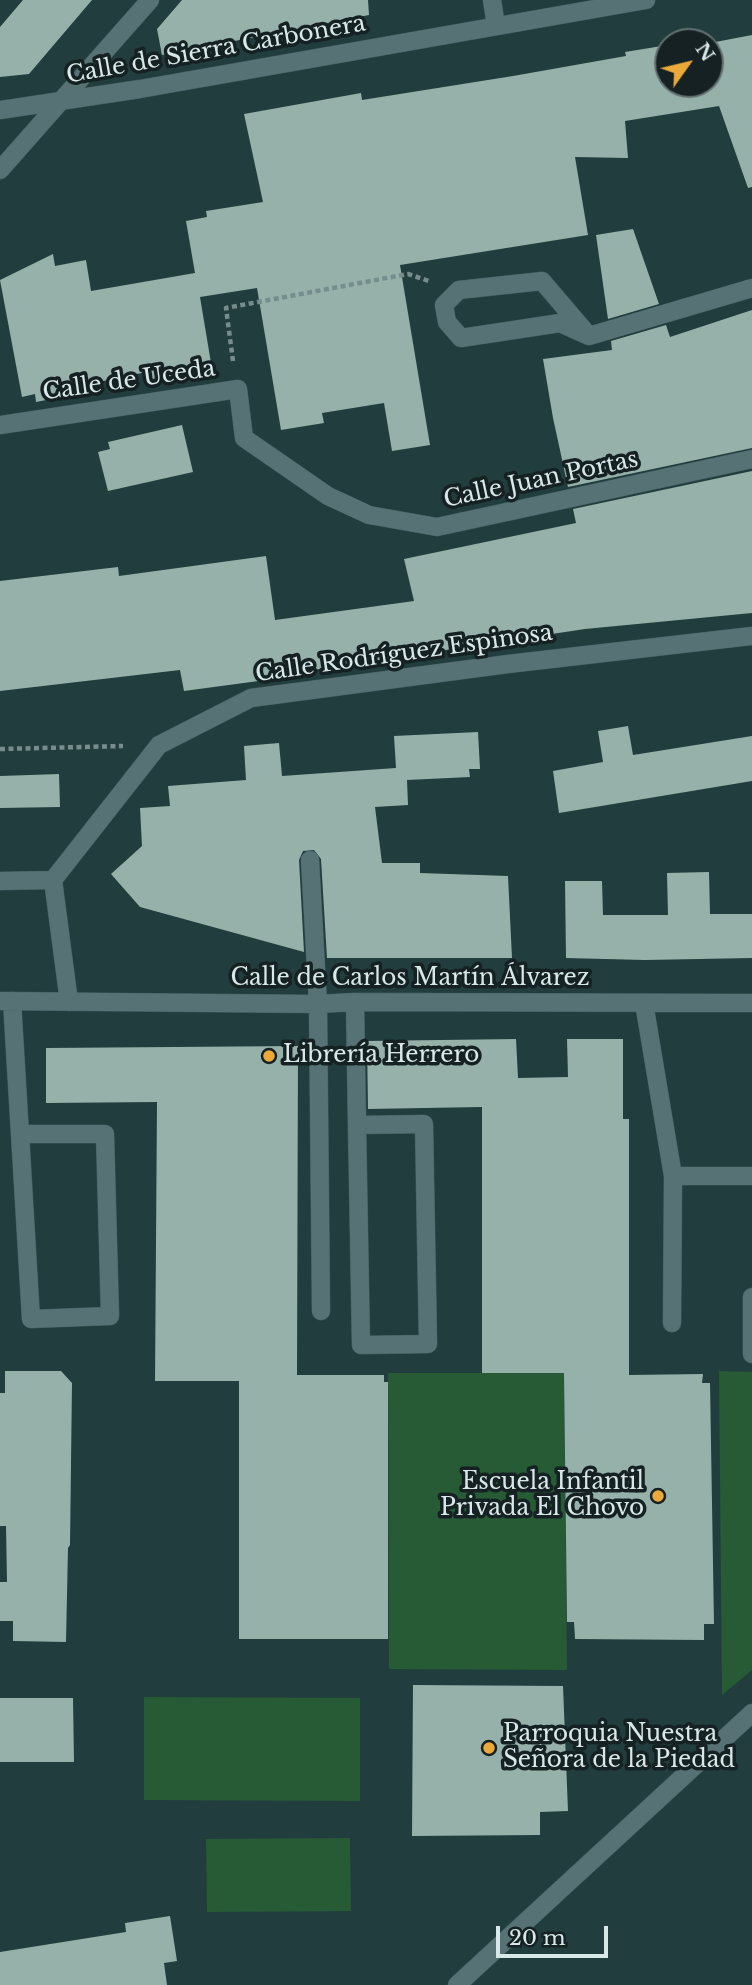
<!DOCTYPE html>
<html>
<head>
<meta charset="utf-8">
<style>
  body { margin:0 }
  #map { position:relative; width:752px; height:1985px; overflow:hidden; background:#223d3e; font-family:"Libre Baskerville",serif }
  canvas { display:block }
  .north { position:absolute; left:654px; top:28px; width:70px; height:70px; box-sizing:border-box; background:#152122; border:2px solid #637071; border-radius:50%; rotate:56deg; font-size:19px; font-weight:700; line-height:28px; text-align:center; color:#d8e7e8 }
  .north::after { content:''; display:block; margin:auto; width:24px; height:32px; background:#eba93a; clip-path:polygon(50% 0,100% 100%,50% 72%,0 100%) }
  .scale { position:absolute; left:496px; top:1926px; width:112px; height:32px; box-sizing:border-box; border:4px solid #d8e7e8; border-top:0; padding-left:9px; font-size:21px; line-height:24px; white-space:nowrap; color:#d8e7e8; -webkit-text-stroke:5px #152122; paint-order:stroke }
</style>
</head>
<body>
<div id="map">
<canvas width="752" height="1985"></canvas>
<div class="north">N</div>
<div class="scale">20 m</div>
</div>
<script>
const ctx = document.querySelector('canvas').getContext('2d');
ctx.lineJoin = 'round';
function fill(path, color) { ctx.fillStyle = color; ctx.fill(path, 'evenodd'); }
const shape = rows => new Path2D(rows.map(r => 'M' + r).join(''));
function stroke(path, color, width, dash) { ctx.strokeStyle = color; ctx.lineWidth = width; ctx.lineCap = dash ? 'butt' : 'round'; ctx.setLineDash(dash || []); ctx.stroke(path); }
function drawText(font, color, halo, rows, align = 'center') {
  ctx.font = font + ' "Libre Baskerville",serif'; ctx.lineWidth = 7; ctx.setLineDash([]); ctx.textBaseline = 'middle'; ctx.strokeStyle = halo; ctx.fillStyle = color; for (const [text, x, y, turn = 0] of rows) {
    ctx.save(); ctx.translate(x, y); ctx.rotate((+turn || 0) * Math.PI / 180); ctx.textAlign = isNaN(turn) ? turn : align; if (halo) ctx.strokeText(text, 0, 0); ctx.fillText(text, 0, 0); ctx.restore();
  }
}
fill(shape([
  [719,1371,752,1372,752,1670,722,1695],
  [388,1373,564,1373,567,1670,389,1669],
  [144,1697,360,1698,360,1801,144,1800],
  [350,1838,351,1911,207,1912,206,1839]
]), '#275b35');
fill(shape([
  [23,0,92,0,29,74,0,77,0,27],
  [182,0,368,0,369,15,162,55,157,29],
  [752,35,752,187,748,188,719,106,625,121,628,158,575,157,588,235,400,265,430,445,392,451,384,403,322,413,324,423,281,430,257,288,200,297,212,369,152,379,151,371,94,383,96,390,36,402,35,394,22,397,0,280,53,254,55,266,86,260,91,291,195,273,186,221,207,217,206,211,263,202,244,114,361,93,362,100,513,76,626,56,625,52,668,45,668,84,710,84,710,43],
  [633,229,659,304,608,319,596,235],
  [752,310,752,448,568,487,553,418,543,359,612,350,611,341,666,325,670,337],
  [182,425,193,472,108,491,98,452,110,449,108,442],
  [752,471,752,613,585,629,280,675,281,678,184,691,180,670,0,691,0,581,118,567,119,576,266,556,275,620,414,601,404,559,576,523,573,509],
  [628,726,633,755,752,736,752,781,559,813,553,771,603,762,598,731],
  [478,732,480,769,469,769,470,777,407,780,408,805,375,807,382,863,420,863,420,873,508,876,512,958,327,958,321,859,314,850,303,851,299,860,304,952,140,907,111,874,142,846,140,808,170,806,168,786,246,780,244,746,279,743,282,776,396,768,394,736],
  [59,774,60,807,0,808,0,776],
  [709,872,710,914,752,914,752,958,645,960,566,958,565,881,602,881,603,915,668,915,667,873],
  [516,1039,518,1078,568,1077,567,1039,623,1039,623,1119,629,1119,629,1375,703,1374,702,1383,710,1383,714,1624,704,1624,704,1640,575,1639,574,1622,567,1622,564,1373,482,1373,482,1107,368,1109,367,1041],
  [298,1046,297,1375,384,1375,384,1382,388,1382,388,1639,239,1639,239,1381,155,1381,157,1102,46,1103,46,1048],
  [5,1371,61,1371,72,1383,70,1545,68,1548,66,1642,13,1641,13,1621,0,1621,0,1582,7,1582,6,1526,0,1526,0,1393,5,1393],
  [413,1685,563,1686,568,1811,540,1812,540,1835,412,1836],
  [0,1698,73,1698,74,1762,0,1762],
  [170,1916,177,1961,164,1963,167,1985,0,1985,0,1952,126,1932,125,1923]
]), '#96b1a9');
const minor = shape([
  [492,0,496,26],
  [0,110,140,89,646,0],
  [0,170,150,0],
  [589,336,542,281,459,290,444,305,447,322,461,338,560,323,589,336,752,288],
  [0,425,238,389,244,438,328,496,369,515,437,527,752,459],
  [310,860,318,1004,321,1311],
  [53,880,159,745,251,698,508,664,752,636],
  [53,880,69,1002],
  [0,881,53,880],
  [0,1001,318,1004,355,1002,752,1003],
  [12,1001,20,1134,31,1319,110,1316,105,1134,20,1134],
  [355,1002,357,1125,361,1345,428,1344,424,1124,357,1125],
  [644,1003,673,1176,672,1323],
  [673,1176,752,1176],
  [752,1354,752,1297],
  [457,1985,752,1713]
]);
stroke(minor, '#425a5c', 19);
stroke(shape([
  [233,361,226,308,408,274,429,281],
  [0,749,123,746]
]), '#778c8d', 4.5, [5, 3.5]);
stroke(minor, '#567274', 18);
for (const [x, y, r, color] of [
  [269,1056,7,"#eba93a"],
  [658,1496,7,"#eba93a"],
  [489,1748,7,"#eba93a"]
]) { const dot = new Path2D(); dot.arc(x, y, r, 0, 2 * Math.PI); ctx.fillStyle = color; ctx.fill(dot); stroke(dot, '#152122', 2.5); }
drawText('23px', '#d8e7e8', '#152122', [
  ["Calle de Sierra Carbonera",216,50,-10],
  ["Calle de Uceda",129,381,-8],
  ["Calle Juan Portas",541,480,-12],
  ["Calle Rodríguez Espinosa",404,654,-8],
  ["Calle de Carlos Martín Álvarez",410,979]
]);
drawText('23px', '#d8e7e8', '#152122', [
  ["Librería Herrero",283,1056],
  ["Escuela Infantil",644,1483,"right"],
  ["Privada El Chovo",644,1509,"right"],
  ["Parroquia Nuestra",503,1735],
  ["Señora de la Piedad",503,1761]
], 'left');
</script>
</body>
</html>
